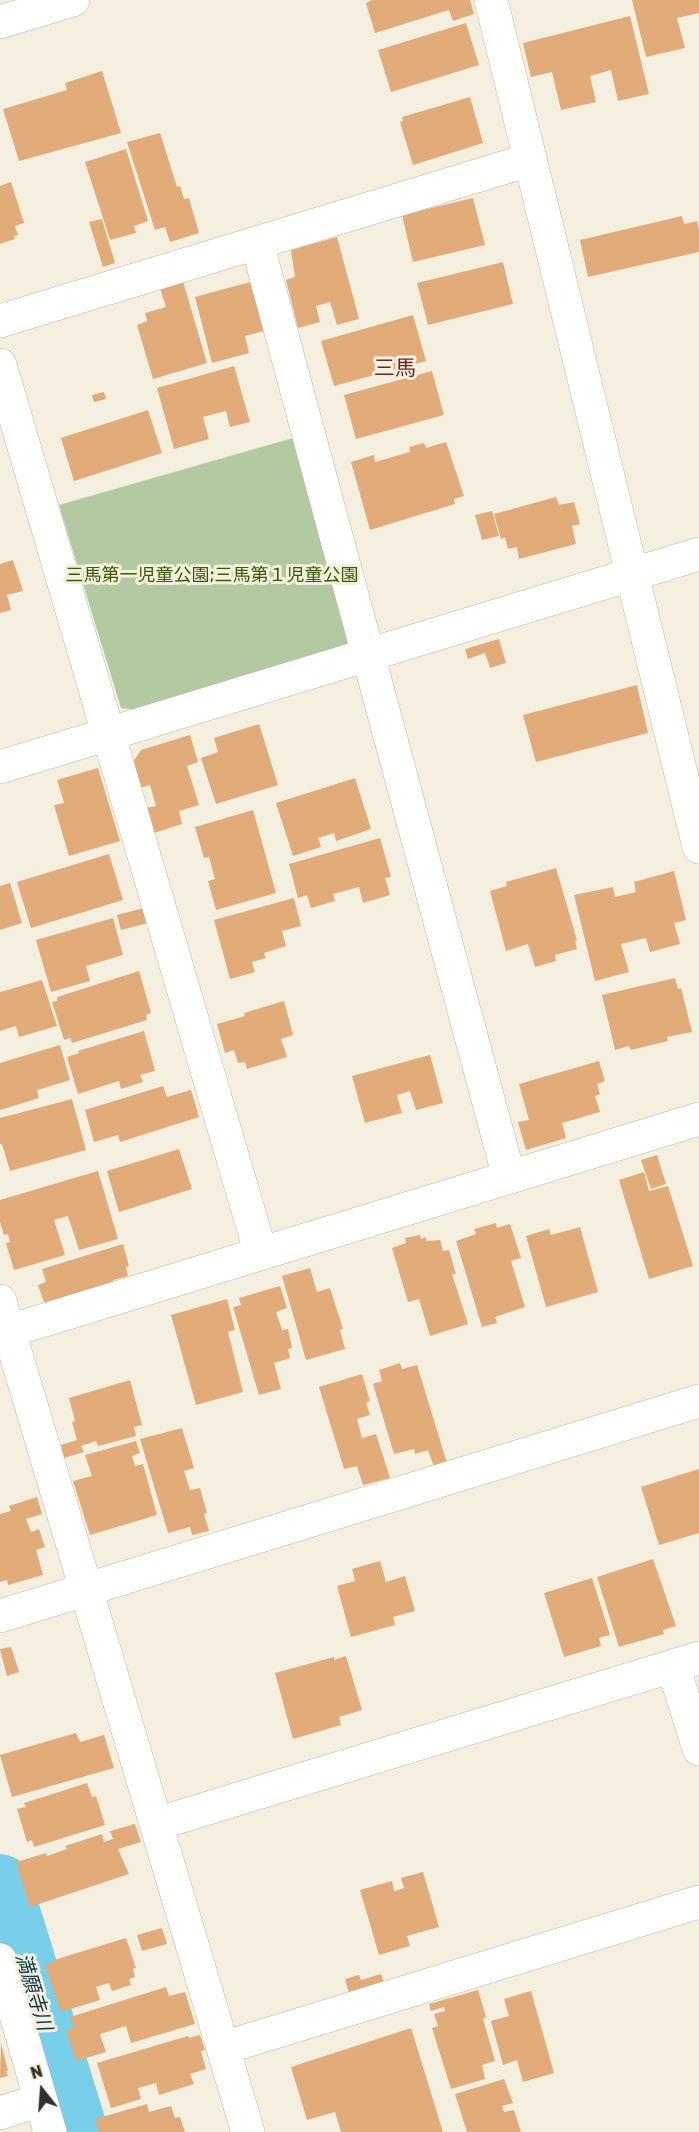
<!DOCTYPE html>
<html>
<head>
<meta charset="utf-8">
<style>
  body { margin:0 }
  #map { position:relative; width:699px; height:2132px; overflow:hidden; background:#f4efdf; font-family:Rubik,sans-serif }
  canvas { display:block }
  .north { position:absolute; left:12px; top:2060px; width:60px; height:60px; -webkit-text-stroke:4px #f4efdf; paint-order:stroke; rotate:343deg; font-size:16px; font-weight:700; line-height:24px; text-align:center; color:#312f29 }
  .north::after { content:''; display:block; margin:auto; width:21px; height:27px; background:#312f29; clip-path:polygon(50% 0,100% 100%,50% 72%,0 100%) }
</style>
</head>
<body>
<div id="map">
<canvas width="699" height="2132"></canvas>
<div class="north">N</div>
</div>
<script>
const ctx = document.querySelector('canvas').getContext('2d');
ctx.lineJoin = 'round';
function fill(path, color) { ctx.fillStyle = color; ctx.fill(path, 'evenodd'); }
const shape = rows => new Path2D(rows.map(r => 'M' + r).join(''));
function stroke(path, color, width, dash) { ctx.strokeStyle = color; ctx.lineWidth = width; ctx.lineCap = dash ? 'butt' : 'round'; ctx.setLineDash(dash || []); ctx.stroke(path); }
function drawText(font, color, halo, rows, align = 'center') {
  ctx.font = font + ' Rubik,"Noto Sans JP",sans-serif'; ctx.lineWidth = 6; ctx.setLineDash([]); ctx.textBaseline = 'middle'; ctx.strokeStyle = halo; ctx.fillStyle = color; for (const [text, x, y, turn = 0] of rows) {
    ctx.save(); ctx.translate(x, y); ctx.rotate((+turn || 0) * Math.PI / 180); ctx.textAlign = isNaN(turn) ? turn : align; if (halo) ctx.strokeText(text, 0, 0); ctx.fillText(text, 0, 0); ctx.restore();
  }
}
fill(shape([
  [293,438,359,651,141,710,121,708,59,505]
]), '#b2c9a2');
stroke(shape([
  [0,1886,76,2132]
]), '#79cee9', 64);
fill(shape([
  [372,0,470,0,474,14,453,21,449,10,375,33,366,3],
  [632,0,699,0,699,13,677,18,685,48,646,57],
  [630,16,649,94,618,101,611,70,590,76,596,102,561,110,552,72,531,77,523,43],
  [466,23,479,65,391,92,378,50],
  [102,71,121,133,19,161,3,109,67,90,65,83],
  [470,97,483,143,413,165,400,122,403,121,402,117],
  [160,133,177,187,180,186,184,199,189,198,199,233,170,242,165,227,155,230,127,142],
  [126,149,148,221,134,226,136,233,110,240,85,162],
  [11,182,24,223,15,226,18,235,14,236,15,239,0,244,0,186],
  [473,198,485,245,413,262,402,215],
  [682,216,684,224,697,221,699,230,699,252,588,277,580,240],
  [102,219,115,263,103,267,89,222],
  [337,237,359,319,337,325,330,302,316,306,320,322,298,328,286,280,295,277,291,250],
  [503,262,513,304,428,325,417,283],
  [182,278,207,363,153,379,137,325,147,321,145,313,166,307,159,285],
  [250,282,264,331,245,336,249,353,212,363,195,297],
  [413,315,426,361,334,386,321,341],
  [234,366,250,422,230,427,226,411,203,417,209,439,174,449,157,388],
  [432,371,444,415,356,439,344,395],
  [104,392,106,399,94,402,92,395],
  [148,410,162,453,74,481,61,438],
  [446,442,464,496,454,499,455,504,370,530,351,462,374,455,375,462,410,452,409,447,424,443,426,448],
  [556,497,559,505,574,502,580,524,572,526,576,544,519,559,517,547,508,549,505,537,501,539,494,514],
  [492,511,499,536,482,540,475,515],
  [13,560,23,591,7,595,11,610,0,613,0,564],
  [499,639,506,663,490,668,485,653,468,659,465,649],
  [637,685,648,733,536,762,523,715],
  [259,724,278,785,216,804,201,758,218,752,214,738],
  [190,735,198,762,187,766,199,805,179,811,182,824,154,833,146,808,156,806,150,785,140,788,133,762,141,750],
  [98,768,120,841,69,856,54,805,64,803,57,780],
  [355,778,371,829,336,841,334,833,318,838,321,847,293,856,276,803],
  [253,810,276,893,216,910,208,881,215,879,209,857,204,858,195,827],
  [380,838,391,877,385,878,390,895,363,903,359,887,333,894,335,901,311,908,307,895,298,898,289,864],
  [109,854,123,900,31,928,17,882],
  [556,868,577,940,575,941,577,949,555,955,556,961,535,967,528,944,506,951,490,891,507,886,506,882],
  [674,871,686,920,674,923,680,944,650,952,646,938,621,944,629,972,595,981,574,895,613,887,615,897,636,892,634,882],
  [10,883,22,923,0,930,0,886],
  [294,898,301,926,282,931,286,946,264,953,266,958,252,962,255,972,230,979,214,920],
  [144,908,148,923,121,930,117,915],
  [113,918,123,955,86,966,90,981,51,992,36,940],
  [139,971,151,1013,146,1015,147,1020,72,1043,70,1038,64,1040,52,1002,57,1001,57,997],
  [675,978,678,989,681,988,692,1032,667,1037,668,1041,631,1050,629,1046,615,1050,602,995],
  [42,980,57,1026,19,1037,16,1026,0,1031,0,992],
  [284,1001,293,1035,281,1039,287,1057,247,1069,245,1062,238,1063,234,1050,225,1053,217,1024,245,1016,244,1013],
  [144,1031,155,1071,140,1075,143,1082,121,1089,119,1081,78,1094,67,1057,79,1053,78,1051],
  [60,1045,70,1080,37,1090,39,1098,0,1110,0,1063],
  [430,1055,443,1103,416,1110,410,1091,397,1095,402,1113,365,1123,352,1076],
  [599,1061,605,1081,597,1084,600,1094,595,1096,600,1112,562,1123,566,1138,526,1150,518,1122,529,1120,519,1084],
  [163,1086,167,1097,191,1090,199,1117,120,1142,118,1135,94,1142,85,1110],
  [72,1099,86,1150,10,1171,2,1144,0,1144,0,1118],
  [179,1149,192,1189,119,1212,107,1171],
  [657,1155,666,1184,651,1189,641,1160],
  [98,1171,118,1239,79,1250,68,1216,54,1220,65,1255,14,1270,6,1243,10,1242,8,1234,4,1235,0,1222,0,1200],
  [644,1172,649,1191,668,1186,693,1266,649,1279,619,1180],
  [496,1223,497,1228,510,1224,521,1258,511,1261,525,1307,495,1317,497,1323,482,1327,456,1241,476,1234,474,1229],
  [580,1227,598,1292,546,1307,526,1236,549,1229,551,1235],
  [420,1235,421,1239,426,1237,426,1241,440,1240,443,1251,449,1250,456,1274,452,1274,468,1324,430,1336,419,1299,408,1302,392,1248,406,1243,405,1238],
  [123,1244,129,1266,126,1267,128,1276,113,1280,115,1287,46,1308,38,1285,46,1282,42,1269],
  [310,1268,317,1292,330,1288,343,1329,340,1330,345,1349,306,1360,282,1276],
  [280,1286,287,1308,276,1312,282,1330,288,1329,292,1348,288,1349,290,1358,274,1363,281,1389,259,1395,233,1307,241,1305,239,1298],
  [227,1299,235,1330,228,1332,243,1392,196,1405,171,1315],
  [400,1363,402,1369,417,1365,447,1463,434,1467,428,1450,415,1454,414,1449,394,1454,373,1384,382,1381,379,1370],
  [362,1374,370,1401,366,1403,370,1415,357,1419,362,1438,376,1434,390,1478,363,1485,357,1466,344,1469,319,1387],
  [130,1380,142,1425,134,1427,136,1436,98,1446,96,1441,81,1446,84,1452,64,1458,61,1445,77,1440,72,1422,75,1421,69,1398],
  [182,1428,194,1468,184,1471,190,1490,200,1488,207,1513,204,1514,209,1531,192,1535,190,1527,168,1533,140,1439],
  [136,1441,140,1453,132,1456,135,1466,143,1464,157,1515,90,1535,73,1481,92,1476,85,1455],
  [699,1469,699,1533,659,1545,641,1487],
  [37,1497,42,1514,26,1519,31,1532,39,1529,45,1547,36,1550,43,1575,8,1585,7,1580,0,1582,0,1514,11,1511,9,1506],
  [653,1559,676,1626,663,1630,664,1634,619,1647,597,1577],
  [380,1561,386,1582,405,1576,415,1611,393,1617,395,1625,351,1637,337,1586,355,1581,352,1569],
  [592,1578,610,1635,599,1638,601,1646,564,1657,544,1593],
  [11,1647,19,1672,7,1676,0,1649],
  [346,1656,362,1710,339,1717,341,1725,293,1739,275,1673,334,1657,334,1660],
  [76,1733,80,1742,104,1735,114,1768,12,1797,0,1755],
  [87,1783,92,1797,96,1796,105,1825,34,1847,32,1840,27,1842,17,1809,26,1807,24,1803],
  [135,1824,141,1842,118,1849,129,1874,30,1907,16,1862,46,1853,47,1856,67,1849,65,1846,102,1834,104,1842,113,1839,110,1831],
  [423,1872,439,1927,407,1936,410,1946,379,1955,360,1890,392,1881,394,1891,404,1888,401,1878],
  [162,1928,167,1944,142,1951,137,1935],
  [126,1938,136,1968,133,1969,135,1977,129,1979,131,1985,112,1991,109,1983,96,1987,100,2000,61,2012,45,1965,55,1962,54,1960],
  [381,1974,385,1987,350,1997,345,1979,359,1975,361,1980],
  [166,1987,169,1996,185,1992,195,2024,131,2043,126,2026,100,2034,106,2052,76,2061,66,2030,74,2028,70,2017],
  [478,1990,486,2017,483,2019,495,2061,482,2065,485,2079,451,2089,432,2028,438,2026,434,2014,445,2011,444,2007,431,2011,429,2004],
  [531,1991,554,2073,523,2082,517,2060,503,2065,491,2021,509,2016,504,1999],
  [411,2028,443,2132,341,2132,335,2112,307,2120,291,2067],
  [200,2035,205,2050,201,2051,206,2069,190,2074,194,2084,159,2095,156,2083,138,2088,141,2099,111,2108,97,2063,188,2036,189,2038],
  [1,2043,8,2071,6,2071,8,2076,0,2078],
  [504,2079,513,2103,502,2106,504,2112,514,2110,521,2132,467,2132,455,2094],
  [147,2104,149,2112,171,2106,175,2118,180,2117,185,2132,99,2132,95,2119]
]), '#e1ac79');
const minor = shape([
  [491,0,699,847],
  [257,243,509,1177],
  [0,321,529,160],
  [0,365,261,1254],
  [0,767,699,554],
  [0,1301,248,2132],
  [9,1331,699,1119],
  [0,1616,699,1401],
  [673,1666,699,1749],
  [156,1824,699,1658],
  [0,1960,50,2132],
  [223,2048,699,1902],
  [0,2113,40,2100]
]);
const major = shape([
  [0,22,73,0]
]);
stroke(minor, '#bcb7a8', 34);
stroke(major, '#bcb7a8', 34);
stroke(minor, '#fff', 33);
stroke(major, '#fff', 33);
drawText('18px', '#365e00', '#f4efdf', [
  ["三馬第一児童公園;三馬第１児童公園",212,576]
]);
drawText('italic 20px', '#133a46', '#f4efdf', [
  ["満願寺川",33,1992,73]
]);
drawText('21px', '#6a242f', '#f4efdf', [
  ["三馬",395,369]
]);
</script>
</body>
</html>
